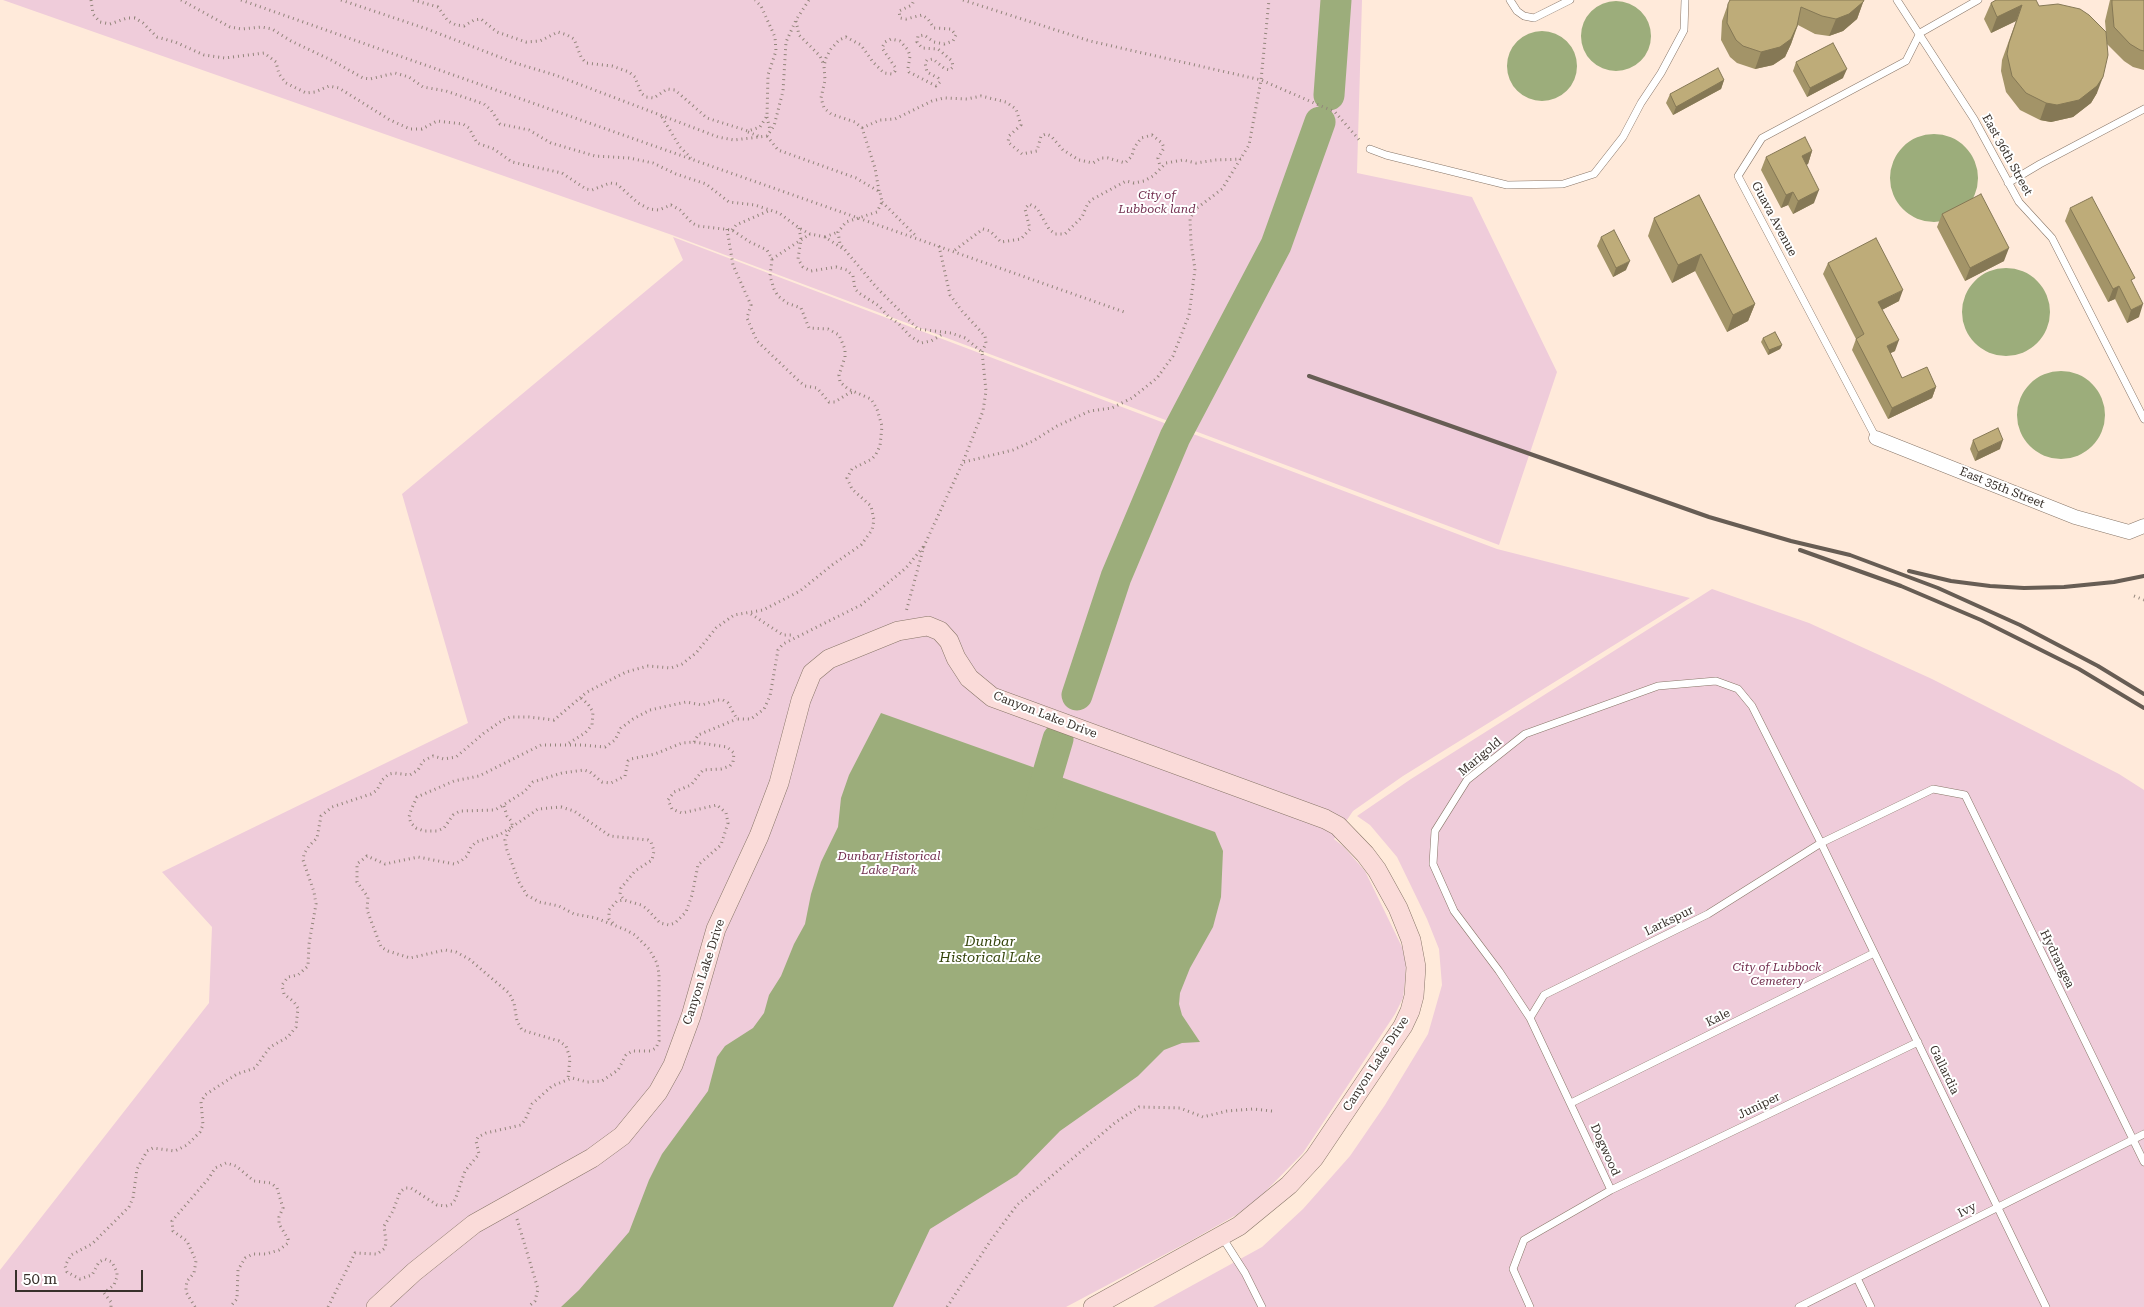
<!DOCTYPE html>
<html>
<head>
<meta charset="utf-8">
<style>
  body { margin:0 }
  #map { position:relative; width:2144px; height:1307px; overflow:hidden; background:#ffeada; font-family:"Roboto Serif",serif }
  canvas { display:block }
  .scale { position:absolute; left:15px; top:1270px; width:128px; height:22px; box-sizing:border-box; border:2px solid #37302a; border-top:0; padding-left:6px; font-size:15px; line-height:18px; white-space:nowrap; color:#37302a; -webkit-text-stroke:4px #fff; paint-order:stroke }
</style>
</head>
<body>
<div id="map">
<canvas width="2144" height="1307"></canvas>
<div class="scale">50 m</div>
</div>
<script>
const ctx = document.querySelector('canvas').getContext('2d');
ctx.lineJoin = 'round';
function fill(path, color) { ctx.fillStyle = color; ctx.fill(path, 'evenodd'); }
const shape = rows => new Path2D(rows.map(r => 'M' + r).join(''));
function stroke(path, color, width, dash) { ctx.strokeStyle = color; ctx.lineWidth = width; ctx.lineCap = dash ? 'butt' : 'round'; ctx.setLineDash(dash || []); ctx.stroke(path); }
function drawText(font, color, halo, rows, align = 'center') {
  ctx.font = font + ' "Roboto Serif",serif'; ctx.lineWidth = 4; ctx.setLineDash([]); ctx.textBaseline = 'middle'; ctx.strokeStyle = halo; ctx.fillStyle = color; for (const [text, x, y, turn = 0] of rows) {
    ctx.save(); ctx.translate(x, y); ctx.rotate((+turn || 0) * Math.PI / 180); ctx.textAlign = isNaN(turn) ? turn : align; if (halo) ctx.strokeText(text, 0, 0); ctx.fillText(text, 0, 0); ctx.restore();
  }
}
fill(shape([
  [3,0,1362,0,1357,173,1472,197,1557,372,1499,545,672,235],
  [673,237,1497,549,1690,598,1403,776,1353,811,1334,839,1344,847,1365,871,1402,947,1406,964,1405,981,1403,998,1395,1014,1303,1153,1259,1198,1236,1215,1192,1240,1066,1307,0,1307,0,1270,209,1003,212,927,162,872,468,723,402,494,683,260],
  [1712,589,1809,623,1932,679,2119,774,2144,790,2144,1307,1153,1307,1262,1247,1303,1209,1350,1156,1385,1105,1428,1034,1442,985,1439,949,1427,919,1397,857,1370,825,1357,816,1411,779]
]), '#efccda');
fill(shape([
  '1581 36a35 35 0 1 1 70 0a35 35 0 1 1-70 0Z',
  '1507 66a35 35 0 1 1 70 0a35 35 0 1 1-70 0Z',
  '1890 178a44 44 0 1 1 88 0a44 44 0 1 1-88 0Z',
  '1962 312a44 44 0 1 1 88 0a44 44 0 1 1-88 0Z',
  '2017 415a44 44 0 1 1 88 0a44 44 0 1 1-88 0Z',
  [881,713,1215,832,1223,851,1221,897,1213,927,1190,968,1180,993,1179,1004,1182,1015,1200,1042,1182,1043,1164,1050,1138,1076,1060,1131,1017,1175,930,1229,893,1307,561,1307,579,1290,629,1232,649,1180,662,1154,708,1091,717,1057,725,1046,753,1028,764,1013,769,995,781,976,794,944,805,924,811,894,821,862,838,827,841,798,849,775]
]), '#9cad7b');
stroke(shape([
  [1329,95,1336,0],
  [1077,695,1116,577,1175,437,1276,245,1320,122],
  [1038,814,1048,773,1058,739]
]), '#9cad7b', 31);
const lane = shape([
  [1510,0,1517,11,1524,16,1534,18,1570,0],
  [1897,0,1974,119,2019,202,2052,238,2144,419],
  [1370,149,1386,155,1507,185,1563,184,1594,174,1623,137,1641,103,1661,73,1684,30,1685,0],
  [2008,183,2040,164,2144,109],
  [1876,438,1738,176,1762,138,1906,61,1920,33,1978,0],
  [1530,1018,1544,995,1708,914,1821,843,2046,1307],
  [1571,1103,1874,953],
  [1611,1190,1918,1042],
  [1222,1237,1245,1273,1262,1307],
  [1857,1278,1871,1307],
  [1530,1307,1513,1269,1524,1240,1611,1190,1530,1018,1499,971,1454,911,1433,864,1435,831,1467,780,1525,734,1658,686,1716,681,1738,689,1752,706,1821,843,1933,789,1965,795,2144,1162],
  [1799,1307,2144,1134]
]);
const street = shape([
  [1876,438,2075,517,2129,532,2144,526]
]);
const secondary = shape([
  [376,1307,414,1272,474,1224,592,1158,622,1136,658,1092,673,1065,691,1016,716,929,759,836,779,783,801,700,812,673,829,659,898,631,928,626,940,631,949,641,956,658,969,678,992,697,1325,819,1338,826,1365,854,1377,870,1398,908,1411,940,1416,967,1414,996,1410,1011,1403,1026,1314,1158,1289,1185,1239,1226,1093,1307]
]);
stroke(lane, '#887668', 8);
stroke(street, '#887668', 15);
stroke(secondary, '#887668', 20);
stroke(shape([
  [91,0,93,14,100,22,110,24,127,18,135,18,143,23,157,37,175,42,204,55,225,58,264,53,276,62,279,74,286,83,306,93,315,92,329,86,339,88,390,120,410,129,422,129,437,121,463,124,469,128,477,143,494,149,512,162,562,173,586,189,592,190,610,183,617,184,638,203,649,209,659,210,671,205,680,210,692,223,698,226,732,230,750,242,767,250,772,259,770,276,774,289,778,296,787,303,801,308,809,328,828,329,839,335,845,349,845,357,839,375,840,382,848,389,871,399,877,409,882,426,880,446,876,454,872,459,852,469,847,478,852,489,871,506,874,520,872,530,861,545,832,565,800,591,763,610,734,615,716,628,696,653,682,664,671,668,648,666,626,672,587,692,554,720,529,717,510,717,503,720,484,733,456,757,444,759,433,756,423,761,418,770,410,775,394,773,389,774,382,780,377,790,371,794,332,807,321,816,317,838,309,846,304,854,303,860,314,892,316,904,309,944,308,966,298,975,288,977,282,985,284,994,294,1002,298,1008,296,1027,288,1037,270,1047,255,1068,237,1074,205,1095,201,1102,203,1125,200,1132,187,1145,175,1151,153,1148,147,1151,137,1169,133,1198,129,1207,92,1244,71,1255,65,1266,67,1272,80,1279,92,1275,99,1262,105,1259,112,1262,117,1272,117,1277,114,1285,104,1293,111,1302,111,1307],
  [181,0,230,27,242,29,262,27,272,29,291,41,331,60,363,78,370,79,395,73,409,77,423,87,446,91,484,104,491,110,500,124,529,130,551,143,595,156,629,158,653,163,676,174,706,184,729,202,755,205,779,213,799,228,810,234,825,237,845,250],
  [241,0,1127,313],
  [341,0,427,29,515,63,555,75,718,137,734,140,767,136,774,126,783,91,786,42,796,20,809,0],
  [413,0,438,7,448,21,456,25,464,26,474,20,481,19,497,32,526,42,540,41,558,32,567,35,574,39,581,57,586,63,612,66,629,72,635,77,641,93,646,97,654,98,667,89,675,90,707,118,748,131,760,127,767,116,768,75,776,51,775,37,761,6,755,0],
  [963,0,1090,41,1261,80,1335,112,1361,142],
  [796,21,799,35,820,56,824,65],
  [662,117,680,147,691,158],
  [767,117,770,130],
  [862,128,880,120,895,119,932,101,944,98,967,99,981,96,1006,102,1016,109,1021,125,1009,136,1008,142,1022,154,1037,151,1041,136,1046,134,1051,136,1063,150,1079,160,1093,163,1101,158,1108,158,1125,163,1132,156,1134,148,1141,138,1152,135,1162,143,1164,148,1158,158,1160,166],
  [748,132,761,137],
  [767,136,778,150,856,178,880,192,882,202,877,212,846,222,838,232,840,244,877,288,918,329,951,333,965,338,982,352,986,391,983,411,963,462,924,546,906,612],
  [879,191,875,168,862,128,855,122,831,114,824,108,821,98,825,80,824,66,826,58,831,49,839,40,846,37,861,45,873,62,884,73,892,74,895,71,895,67,882,48,885,42,891,39,900,41,908,50,910,56,908,68,909,72,936,86,940,82,938,78,927,72,925,63,927,60,933,59,945,69,950,70,953,67,952,61,938,49,922,48,917,42,918,36,924,35,934,42,944,44,953,41,956,35,951,29,934,28,928,19,922,15,906,19,900,18,899,11,912,5,914,0],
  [882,202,915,235],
  [799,228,801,239,798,259,803,267,811,271,836,267,847,270,853,276,855,289,859,293,879,306,889,317,899,324,910,336,921,343,931,341,943,334],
  [727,229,733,265,751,305,747,318,757,341,800,382,805,386,817,388,829,402,835,402,849,393,856,392],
  [732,230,736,225,768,211],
  [825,237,838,232],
  [939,246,950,295,962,311,985,336,986,343,982,352],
  [955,250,983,229,990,231,1001,242,1021,239,1030,229,1025,209,1029,204,1037,208,1049,229,1055,234,1065,234,1082,217,1088,203,1093,199,1126,181,1134,183,1144,181,1153,176,1166,163,1183,160,1196,163,1216,160,1241,159],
  [772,259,810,234],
  [964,462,1013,450,1033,441,1057,426,1090,411,1112,408,1132,398,1157,378,1173,356,1189,315,1195,269,1191,243,1190,218,1197,208,1222,189,1249,145,1261,80,1269,0],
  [2134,596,2144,600],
  [751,614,783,635,793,635],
  [694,742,698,735,737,719],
  [569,743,585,733,592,725,593,712,588,704,581,698],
  [504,806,507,816,512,822,512,827,499,835,476,842,471,847,467,856,461,861,454,864,418,857,385,864,367,856,357,864,357,882,368,897,367,910,381,947,388,951,410,958,445,950,456,952,469,959,509,993,514,1003,517,1021,522,1030,559,1041,566,1046,570,1058,568,1079],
  [613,923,609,919,609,910,617,901,624,900],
  [517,1219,538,1289,535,1301,528,1307],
  [195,1307,186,1292,186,1287,187,1281,194,1273,196,1261,187,1241,173,1231,172,1221,209,1178,215,1168,226,1163,236,1166,254,1181,271,1183,277,1188,283,1208,279,1217,279,1224,288,1239,288,1243,279,1250,266,1254,253,1254,245,1258,238,1270,237,1299,230,1307],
  [328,1307,355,1253,377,1254,385,1248,386,1241,384,1226,393,1211,400,1192,405,1188,411,1188,437,1205,446,1206,452,1204,455,1200,465,1171,479,1154,476,1141,478,1137,486,1133,521,1125,525,1120,532,1104,552,1086,572,1078,587,1082,602,1081,618,1070,626,1055,632,1051,650,1051,656,1048,659,1041,659,974,657,963,649,949,635,935,626,930,596,918,574,914,559,906,539,902,527,895,519,882,507,850,505,840,508,832,512,827,538,809,561,807,574,811,610,836,648,840,651,842,654,851,652,860,635,871,621,888,620,894,624,900,641,905,646,908,660,923,669,925,675,923,686,912,692,895,698,865,721,845,728,823,726,813,717,805,682,813,672,809,668,800,674,792,691,785,703,770,721,769,730,766,733,762,734,753,727,747,694,742,682,743,655,754,631,759,628,761,625,776,611,783,602,782,590,772,584,770,562,773,533,782,524,792,495,810,460,811,453,815,444,828,437,831,424,831,416,828,411,823,409,817,411,810,417,797,454,781,479,776,541,745,582,745,605,747,615,740,621,728,633,719,650,710,686,702,702,705,717,700,723,700,728,703,737,719,751,719,764,709,770,696,778,650,783,644,861,605,906,568,924,546],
  [947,1307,991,1240,1017,1205,1116,1122,1139,1107,1180,1108,1203,1117,1227,1111,1253,1109,1272,1111]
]), '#92857a', 3, [1, 4]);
stroke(lane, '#fff', 7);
stroke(street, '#fff', 14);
stroke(secondary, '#fadbd9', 19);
stroke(shape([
  [1309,376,1709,517,1791,541,1850,555,1938,588,2020,625,2098,666,2144,694],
  [1800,550,1901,586,1981,620,2079,669,2144,708],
  [1909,571,1951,581,1990,586,2024,588,2064,587,2114,582,2144,576]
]), '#675d54', 4);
fill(shape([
  [1864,0,1857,19,1843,31,1829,36,1815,34,1798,25,1791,44,1785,57,1773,65,1755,69,1737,63,1730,57,1721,40,1722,21,1728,4],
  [2110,0,2144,0,2144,70,2133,67,2124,61,2107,44,2105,21],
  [1991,3,2039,6,2097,93,2091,103,2073,117,2051,122,2040,120,2020,110,2006,92,2001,71,2002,60,2016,21,1991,33,1984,19],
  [1796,62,1843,78,1807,97,1793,71],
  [1724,80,1721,89,1673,115,1666,103,1670,94],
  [1812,151,1808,164,1806,165,1814,203,1793,214,1788,205,1781,208,1761,170,1766,157],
  [1699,195,1755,304,1748,321,1727,332,1695,271,1672,283,1648,236,1654,218],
  [2070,208,2133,284,2139,317,2127,323,2115,299,2108,302,2065,221],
  [1942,214,2004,261,1965,281,1937,227],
  [1601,237,1626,270,1613,277,1597,246],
  [1828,263,1899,301,1882,310,1895,351,1890,353,1902,378,1936,387,1932,398,1888,419,1852,350,1856,339,1823,274],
  [1763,338,1782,345,1780,349,1768,355,1761,342],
  [1973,440,2000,449,1975,461,1970,449]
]), '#a39468');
fill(shape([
  [1863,2,1857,19,1843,31,1829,36,1836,19],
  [2022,5,2016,21,1991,33,1997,17],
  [1797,26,1791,44,1785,57,1773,65,1755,69,1761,52],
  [1847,69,1843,78,1807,97,1810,88],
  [2103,77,2097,93,2091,103,2073,117,2051,122,2040,120,2046,103],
  [1724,80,1721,89,1673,115,1676,107],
  [1812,151,1808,164,1797,169,1802,156],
  [1819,190,1814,203,1793,214,1798,201],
  [1793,192,1788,205,1781,208,1786,195],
  [2009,248,2004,261,1965,281,1970,268],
  [1701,254,1695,271,1672,283,1678,265],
  [1630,261,1626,270,1613,277,1616,268],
  [2119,286,2115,299,2108,302,2113,289],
  [1903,290,1899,301,1874,314,1878,302],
  [1755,304,1748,321,1727,332,1733,315],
  [2143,304,2139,317,2127,323,2131,310],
  [1899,340,1895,351,1883,357,1887,346],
  [1782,345,1780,349,1768,355,1769,350],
  [1936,387,1932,398,1888,419,1892,408],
  [2003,440,2000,449,1975,461,1978,452]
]), '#857855');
const building = shape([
  [1730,0,1864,0,1863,2,1849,14,1836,19,1822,16,1801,7,1797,26,1791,39,1780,47,1761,52,1743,46,1736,40,1727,23,1728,4,1730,0],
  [1996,0,2036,0,2039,6,2058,4,2080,9,2089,15,2106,32,2108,55,2103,77,2097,86,2079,100,2057,105,2046,103,2026,93,2012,76,2007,54,2009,43,2022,5,1997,17,1991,3,1996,0],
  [2112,0,2144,0,2144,51,2140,50,2130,44,2114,27,2112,4,2112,0],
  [1833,43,1847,69,1810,88,1796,62,1833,43],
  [1718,68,1724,80,1676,107,1670,94,1718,68],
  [1805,137,1812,151,1802,156,1819,190,1798,201,1793,192,1786,195,1766,157,1805,137],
  [1981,194,2009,248,1970,268,1942,214,1981,194],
  [1699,195,1755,304,1733,315,1701,254,1678,265,1654,218,1699,195],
  [2092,197,2135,278,2131,280,2143,304,2131,310,2119,286,2113,289,2070,208,2092,197],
  [1614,230,1630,261,1616,268,1601,237,1614,230],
  [1876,238,1903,290,1878,302,1899,340,1887,346,1902,378,1927,367,1936,387,1892,408,1856,339,1864,334,1828,263,1876,238],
  [1775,332,1782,345,1769,350,1763,338,1775,332],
  [1998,428,2003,440,1978,452,1973,440,1998,428]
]);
fill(building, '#beac79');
stroke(building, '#857855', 1);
drawText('12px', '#37302a', '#fff', [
  ["East 36th Street",2007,155,61],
  ["Guava Avenue",1774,219,62],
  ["East 35th Street",2002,488,22],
  ["Canyon Lake Drive",1045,715,21],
  ["Marigold",1480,757,-40],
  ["Larkspur",1669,921,-26],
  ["Hydrangea",2057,959,64],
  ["Canyon Lake Drive",704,972,-72],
  ["Kale",1718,1018,-26],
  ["Canyon Lake Drive",1376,1064,-57],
  ["Gallardia",1944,1070,64],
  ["Juniper",1759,1106,-26],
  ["Dogwood",1605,1150,66],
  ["Ivy",1967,1210,-27]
]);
drawText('italic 12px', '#733050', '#fff', [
  ["City of",1157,195],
  ["Lubbock land",1157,209],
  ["Dunbar Historical",889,856],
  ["Lake Park",889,870],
  ["City of Lubbock",1777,967],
  ["Cemetery",1777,981]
]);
drawText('italic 14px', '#35450c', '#fff', [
  ["Dunbar",990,942],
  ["Historical Lake",990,958]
]);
</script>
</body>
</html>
